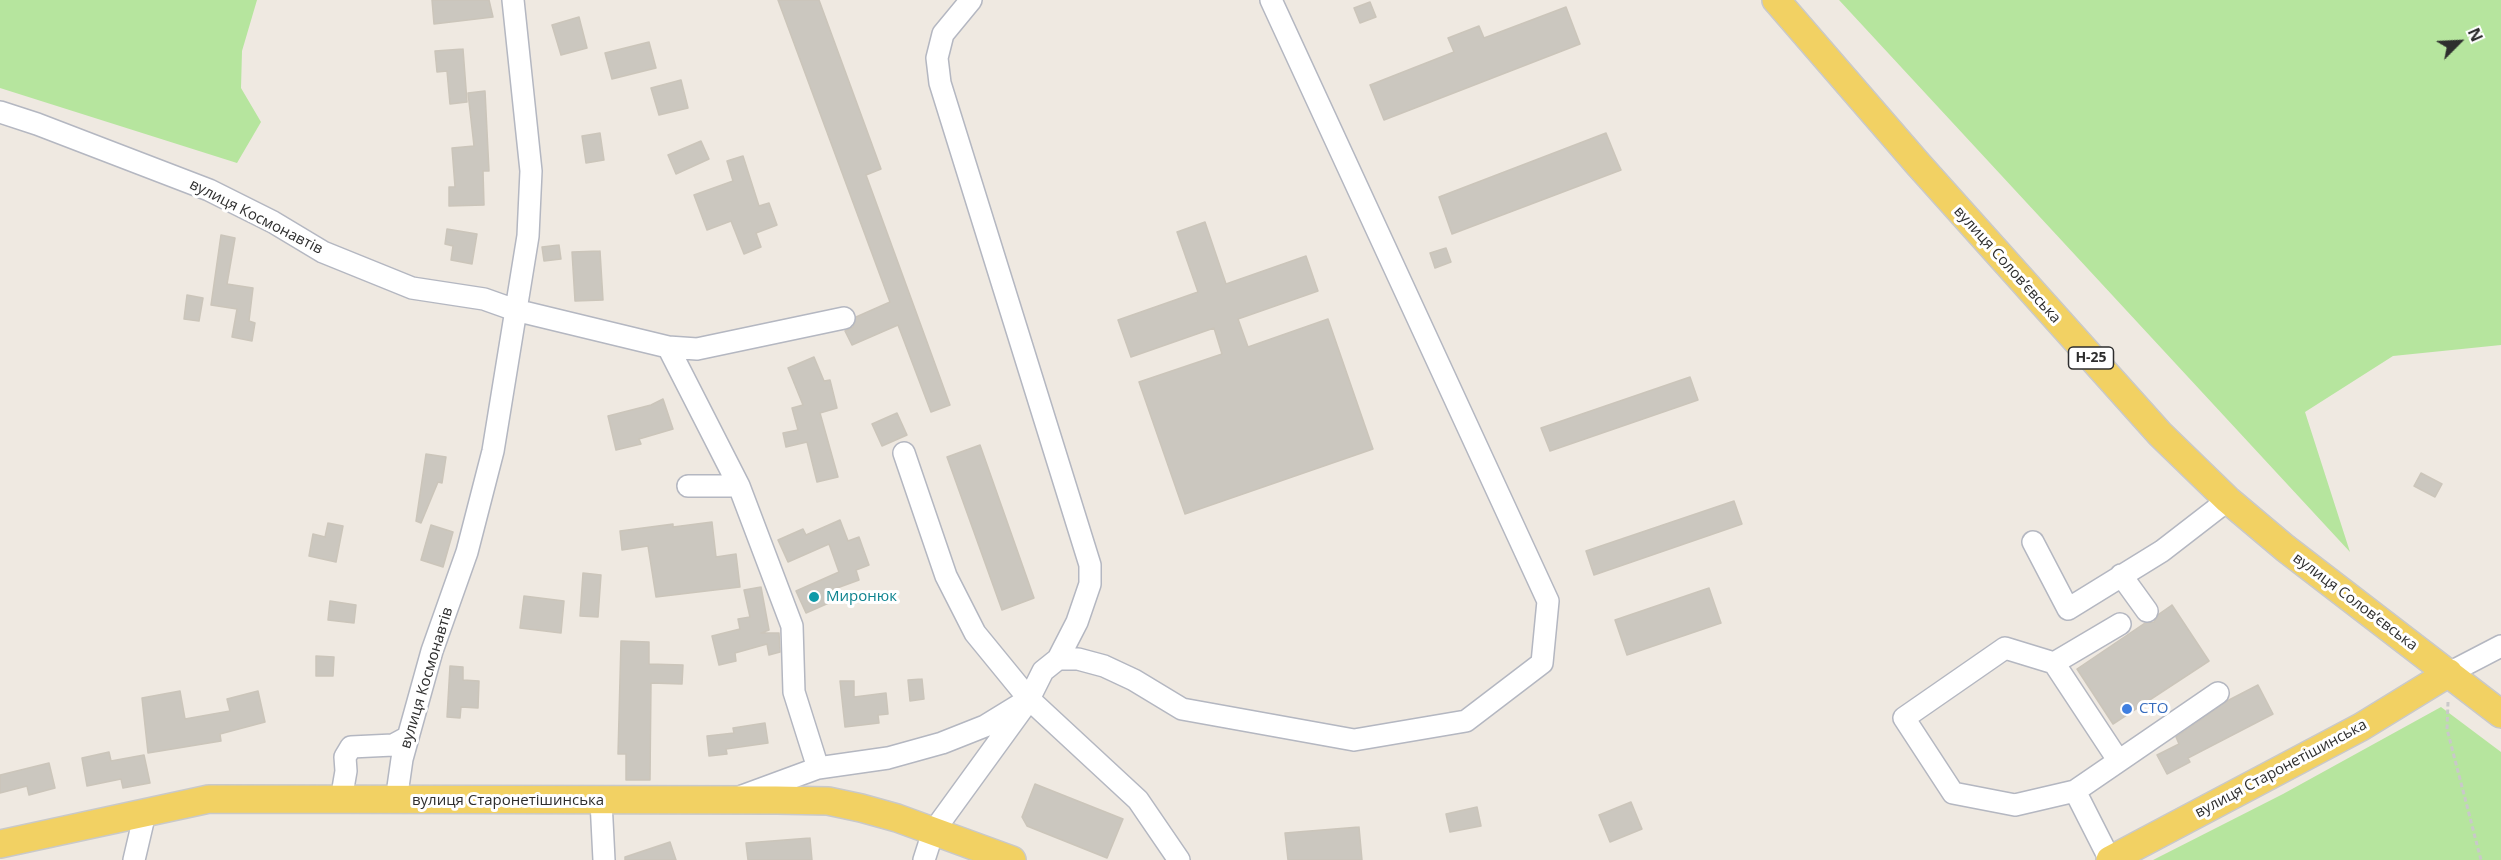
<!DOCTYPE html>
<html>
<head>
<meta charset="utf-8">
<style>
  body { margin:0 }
  #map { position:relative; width:2501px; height:860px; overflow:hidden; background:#efe9e1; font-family:"Open Sans",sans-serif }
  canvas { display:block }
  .north { position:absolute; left:2429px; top:12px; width:60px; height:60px; -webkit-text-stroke:4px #fff; paint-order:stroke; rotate:66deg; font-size:16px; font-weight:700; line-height:24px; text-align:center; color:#2e2e2e }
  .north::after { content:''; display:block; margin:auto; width:21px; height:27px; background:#2e2e2e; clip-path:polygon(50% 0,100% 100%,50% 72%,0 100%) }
</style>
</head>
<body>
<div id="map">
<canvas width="2501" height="860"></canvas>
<div class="north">N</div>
</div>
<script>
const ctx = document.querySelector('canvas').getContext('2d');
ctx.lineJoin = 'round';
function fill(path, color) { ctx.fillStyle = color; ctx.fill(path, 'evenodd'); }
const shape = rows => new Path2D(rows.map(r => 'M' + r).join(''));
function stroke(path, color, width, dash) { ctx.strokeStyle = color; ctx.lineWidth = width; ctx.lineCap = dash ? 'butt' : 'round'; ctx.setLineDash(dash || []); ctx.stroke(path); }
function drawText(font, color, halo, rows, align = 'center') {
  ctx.font = font + ' "Open Sans",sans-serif'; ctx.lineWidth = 6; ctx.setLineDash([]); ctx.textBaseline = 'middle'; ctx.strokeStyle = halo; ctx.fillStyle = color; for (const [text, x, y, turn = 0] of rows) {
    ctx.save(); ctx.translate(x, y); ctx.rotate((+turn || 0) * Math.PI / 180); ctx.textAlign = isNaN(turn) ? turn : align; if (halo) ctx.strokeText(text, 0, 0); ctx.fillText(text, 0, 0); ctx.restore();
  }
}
fill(shape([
  [0,0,257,0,242,51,241,88,261,122,237,163,0,88],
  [1839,0,2501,0,2501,345,2393,356,2305,412,2350,552],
  [2441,707,2501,752,2501,860,2153,860,2283,794]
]), '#b6e59e');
const building = shape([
  [432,0,489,0,493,17,434,24,432,0],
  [778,0,819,0,881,169,866,175,950,405,931,412,898,325,852,345,845,331,853,327,856,317,890,302,778,0],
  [1370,2,1376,17,1360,23,1354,8,1370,2],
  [1566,7,1580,44,1384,120,1370,85,1454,52,1448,38,1479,26,1484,38,1566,7],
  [579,17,587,48,561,55,552,25,579,17],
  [649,42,656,68,612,79,605,53,649,42],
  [463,49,467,102,450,104,447,71,437,72,435,51,463,49],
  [681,80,688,108,659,115,651,88,681,80],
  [485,91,489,171,483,171,484,205,449,206,449,187,455,187,452,148,474,146,468,93,485,91],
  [600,133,604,160,586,163,582,136,600,133],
  [1606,133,1621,170,1452,234,1439,197,1606,133],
  [701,141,709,159,676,174,668,155,701,141],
  [743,156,759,206,769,203,777,225,756,233,761,247,744,254,731,221,707,230,694,195,733,181,727,161,743,156],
  [1205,222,1226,284,1306,256,1318,291,1238,319,1248,347,1328,319,1373,449,1185,514,1139,382,1222,354,1214,328,1131,357,1118,320,1198,292,1177,232,1205,222],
  [447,229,477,234,472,264,451,260,453,246,445,244,447,229],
  [221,235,235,238,227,284,253,288,249,321,255,323,252,341,232,337,237,309,211,305,221,235],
  [559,245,561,259,544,261,542,247,559,245],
  [1446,248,1451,262,1435,268,1430,253,1446,248],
  [600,251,603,300,575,301,572,252,600,251],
  [187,295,203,298,199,321,184,319,187,295],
  [814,357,824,381,830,380,837,408,820,413,838,477,817,482,807,442,786,447,783,433,798,430,792,408,803,405,788,368,814,357],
  [1690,377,1698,400,1550,451,1541,428,1690,377],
  [663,399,673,429,639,439,641,444,616,450,608,416,651,405,663,399],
  [897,413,907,435,882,446,872,424,897,413],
  [980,445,1034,598,1002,610,947,457,980,445],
  [426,454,446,457,442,483,438,482,421,523,416,521,426,454],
  [2421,473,2442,484,2435,497,2414,486,2421,473],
  [1734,501,1742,524,1594,575,1586,551,1734,501],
  [840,520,848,541,859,537,869,565,856,570,859,580,826,592,831,602,806,613,796,591,839,572,829,544,788,562,778,540,803,529,806,535,840,520],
  [712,522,716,557,736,554,740,587,656,597,648,546,622,550,620,531,673,524,673,527,712,522],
  [328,523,343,526,336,562,309,556,313,534,325,537,328,523],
  [431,525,453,532,443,567,421,560,431,525],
  [583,573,601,575,598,617,580,616,583,573],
  [761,587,769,630,761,633,779,633,780,652,769,655,767,644,735,653,736,661,719,665,712,636,740,629,738,619,750,617,744,590,761,587],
  [1709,588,1721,623,1627,655,1615,620,1709,588],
  [524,596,564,601,561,633,520,628,524,596],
  [330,601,356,605,354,623,328,620,330,601],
  [2172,605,2209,661,2113,724,2077,669,2145,623,2154,622,2159,614,2172,605],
  [621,641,649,642,649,664,683,665,682,684,651,683,650,780,626,780,626,754,618,754,621,641],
  [316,656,334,657,333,676,316,676,316,656],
  [450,666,463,667,463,680,479,681,478,708,461,707,460,718,447,717,450,666],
  [922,679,924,699,910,701,908,680,922,679],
  [840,681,854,681,854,697,886,693,888,714,878,715,879,723,845,727,840,681],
  [2258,685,2273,714,2188,758,2190,762,2167,774,2157,755,2179,744,2176,737,2227,701,2258,685],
  [180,691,185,719,230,711,227,699,258,691,265,722,220,734,221,741,148,753,142,698,180,691],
  [765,723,768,743,726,749,727,754,709,756,707,736,734,733,733,728,765,723],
  [109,752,111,761,144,755,150,783,123,788,121,779,87,786,82,758,109,752],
  [49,763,55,788,29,795,27,786,0,793,0,775,49,763],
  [1035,784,1123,819,1107,858,1027,826,1022,817,1035,784],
  [1631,802,1642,829,1610,842,1599,815,1631,802],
  [1477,807,1481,826,1450,832,1446,814,1477,807],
  [1359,827,1362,860,1288,860,1285,833,1359,827],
  [810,838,812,860,748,860,746,843,810,838],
  [670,842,676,860,625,860,625,857,670,842]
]);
fill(building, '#cbc7bf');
stroke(building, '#cbc5ba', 1.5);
const minor = shape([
  [971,0,943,34,937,58,940,83,1090,565,1090,584,1077,622,1058,659,1043,671,1029,699,1138,800,1179,860],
  [0,112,37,124,209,190,273,222,323,252,412,288,484,299,515,310,668,347,697,349,844,318],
  [668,347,739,486],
  [904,453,946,576,975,633,1029,699],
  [688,486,739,486,792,626,794,692,818,768],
  [2033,542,2068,609,2162,551,2228,500],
  [2121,575,2147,611],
  [1058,659,1078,659,1104,666,1134,680,1182,709,1354,740,1466,721,1542,663,1548,601,1271,0],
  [2054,663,2005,648,1904,718,1953,793,2015,805,2075,791],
  [2449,673,2501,646],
  [2118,760,2054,663,2120,624],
  [742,796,818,768,888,758,942,743,985,726,1029,699],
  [341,800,346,771,345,757,351,747,393,745,408,737],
  [396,801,402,759,432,651,467,552,493,451,528,236,531,171,513,0],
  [601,801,604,860],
  [134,860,145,813],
  [924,860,933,832,1023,708],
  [2110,860,2075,791,2218,693]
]);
const major = shape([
  [1776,0,1918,164,2160,434,2228,500,2285,548,2501,714],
  [0,844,209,799,777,800,828,801,861,808,897,818,1012,860],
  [2110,860,2361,727,2449,673]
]);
stroke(minor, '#b4b7c1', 24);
stroke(major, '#c9c9c9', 30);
stroke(shape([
  [2448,702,2447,729,2481,860]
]), '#c9c9c9', 3, [4.5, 3]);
stroke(minor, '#fff', 21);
stroke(major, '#f2d163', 27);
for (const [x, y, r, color] of [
  [814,597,6,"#0f9aa8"],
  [2127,709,6,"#3f7fe0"]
]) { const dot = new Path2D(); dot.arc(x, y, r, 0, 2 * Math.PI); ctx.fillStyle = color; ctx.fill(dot); stroke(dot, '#fff', 2); }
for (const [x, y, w] of [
  [2091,358,45]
]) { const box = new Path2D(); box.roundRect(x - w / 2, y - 11, w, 22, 4.5); ctx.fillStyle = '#fff'; ctx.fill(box); stroke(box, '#2e2e2e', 1.5); }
drawText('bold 14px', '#2e2e2e', null, [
  ["Н-25",2091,358]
]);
drawText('15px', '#2e2e2e', '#fff', [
  ["вулиця Космонавтів",256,217,27],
  ["вулиця Соловʼєвська",2007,265,48],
  ["вулиця Соловʼєвська",2355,602,37],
  ["вулиця Космонавтів",427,678,-73],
  ["вулиця Старонетішинська",2281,769,-28],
  ["вулиця Старонетішинська",508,801]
]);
drawText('15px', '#0d838f', '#fff', [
  ["Миронюк",826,597]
], 'left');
drawText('15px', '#366cbe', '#fff', [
  ["СТО",2139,709]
], 'left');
</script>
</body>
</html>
